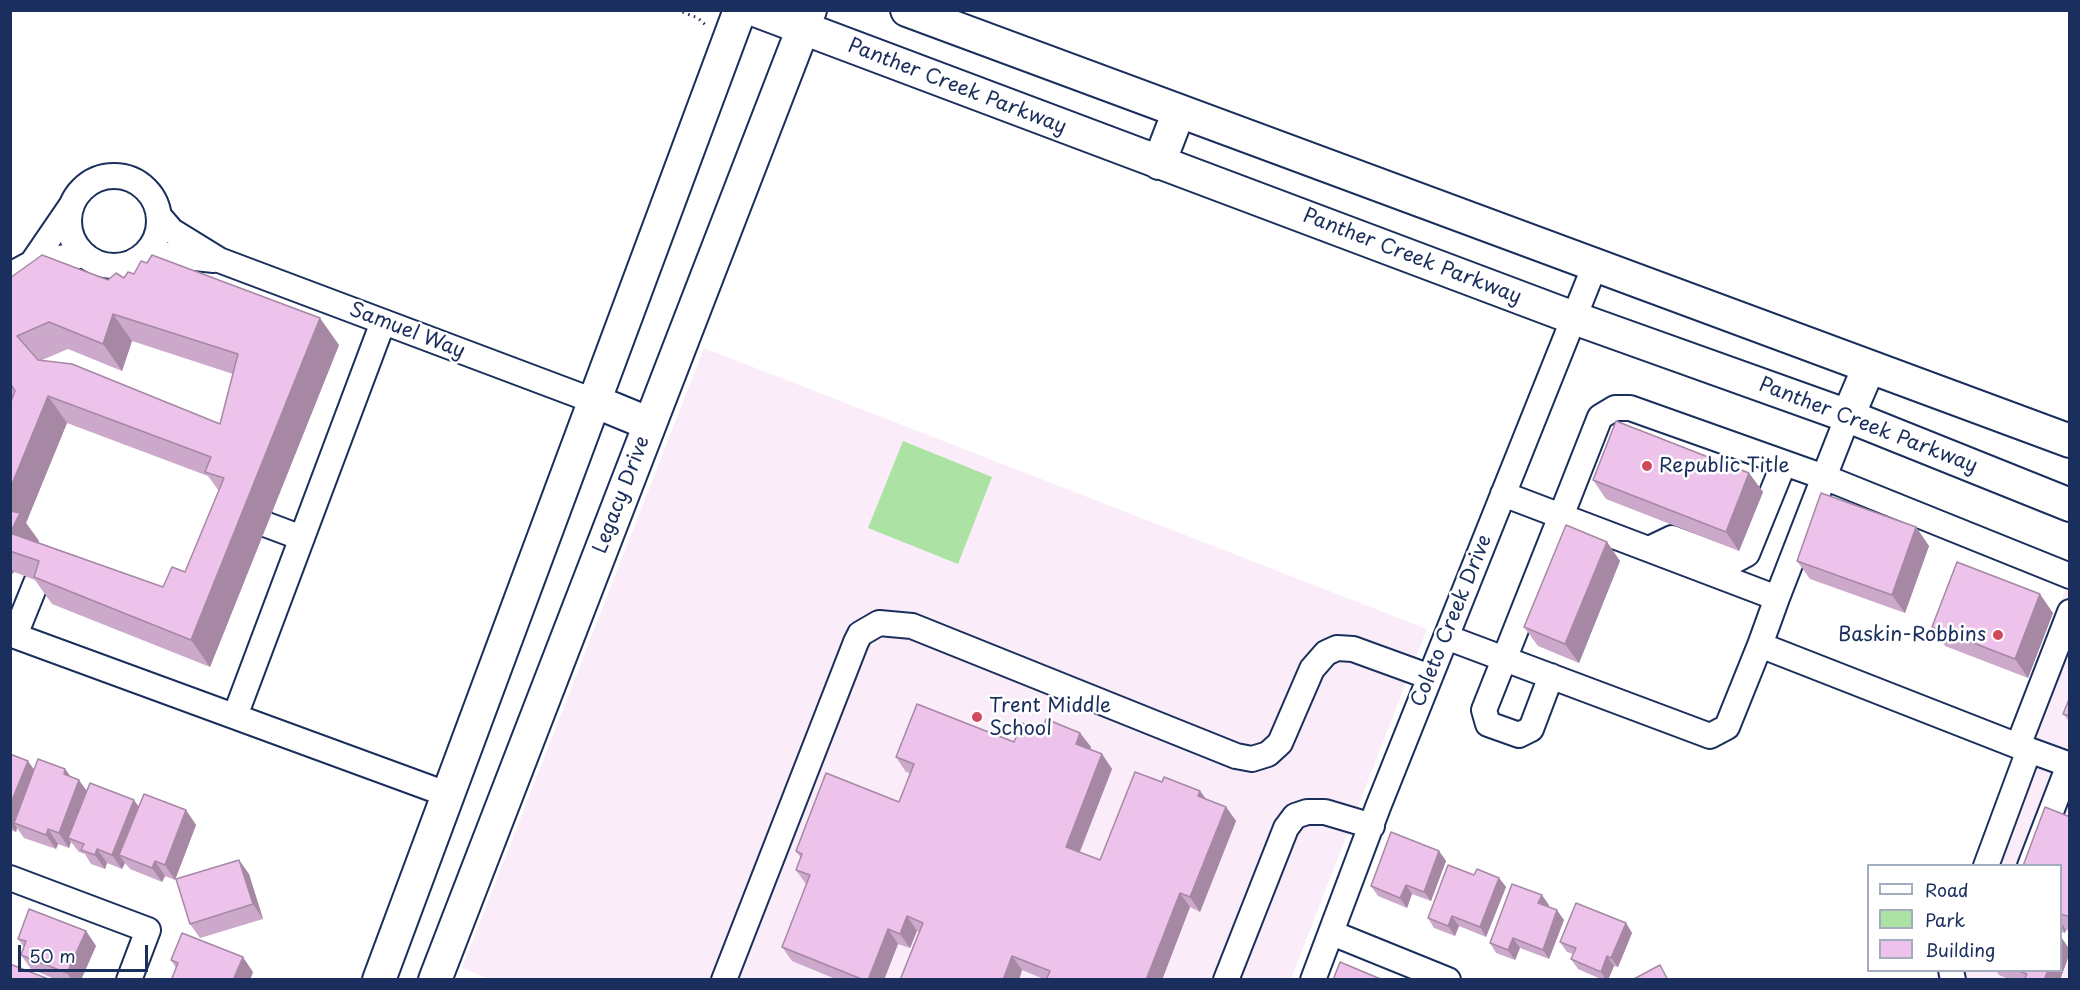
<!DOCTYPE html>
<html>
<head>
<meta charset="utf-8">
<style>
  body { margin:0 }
  #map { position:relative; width:2080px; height:990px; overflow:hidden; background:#fff; font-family:"Playpen Sans",sans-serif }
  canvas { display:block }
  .frame { position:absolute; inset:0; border:12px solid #1b2f5e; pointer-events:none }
  .legend { position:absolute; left:1867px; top:864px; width:195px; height:108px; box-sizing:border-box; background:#fff; border:2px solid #a4acbf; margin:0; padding:8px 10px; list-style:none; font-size:18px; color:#1b2f5e }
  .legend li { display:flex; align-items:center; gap:12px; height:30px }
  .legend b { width:30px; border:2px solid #a4acbf }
  .scale { position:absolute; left:18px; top:945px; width:130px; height:27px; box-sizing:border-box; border:3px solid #1b2f5e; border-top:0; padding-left:8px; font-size:18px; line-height:21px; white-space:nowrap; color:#1b2f5e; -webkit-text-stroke:4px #fff; paint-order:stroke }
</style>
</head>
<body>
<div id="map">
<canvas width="2080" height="990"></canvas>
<div class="frame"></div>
<ul class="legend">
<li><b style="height:8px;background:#fff"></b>Road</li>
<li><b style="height:16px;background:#ace3a5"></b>Park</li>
<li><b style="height:16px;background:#edc3eb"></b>Building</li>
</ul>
<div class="scale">50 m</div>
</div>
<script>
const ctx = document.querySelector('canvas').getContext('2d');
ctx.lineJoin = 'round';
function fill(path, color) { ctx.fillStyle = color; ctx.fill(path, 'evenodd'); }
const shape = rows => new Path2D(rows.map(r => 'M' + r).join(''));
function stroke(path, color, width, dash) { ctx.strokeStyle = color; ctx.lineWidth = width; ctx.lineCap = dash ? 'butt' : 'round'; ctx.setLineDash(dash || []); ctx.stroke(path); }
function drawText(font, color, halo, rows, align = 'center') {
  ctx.font = font + ' "Playpen Sans",sans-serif'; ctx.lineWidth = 5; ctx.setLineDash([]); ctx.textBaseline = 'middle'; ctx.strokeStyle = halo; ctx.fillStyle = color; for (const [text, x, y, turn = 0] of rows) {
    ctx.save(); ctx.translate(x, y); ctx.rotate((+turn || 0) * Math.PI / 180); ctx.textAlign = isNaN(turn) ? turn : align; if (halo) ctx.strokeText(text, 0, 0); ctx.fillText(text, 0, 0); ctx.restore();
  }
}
fill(shape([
  [704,348,1427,629,1291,979,491,980,462,968],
  [2069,579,2069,979,1935,980,1938,971,2060,970,2060,866,1975,865,2014,757,2006,753]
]), '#faedf9');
fill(shape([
  [903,441,992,477,958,564,868,528]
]), '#ace3a5');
const minor = shape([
  '69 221a45 45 0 1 1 90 0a45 45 0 1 1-90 0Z',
  [159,216,172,231,219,260,594,401],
  [141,257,166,255,214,260],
  [32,263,71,206],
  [10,275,32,263,70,256,86,256],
  [1848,416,1824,477,2070,576],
  [1503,494,1561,516,1600,417,1615,408,1630,408,1824,477,1777,598,1561,516,1484,710,1488,724,1519,735,1531,729,1551,676],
  [262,523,302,538],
  [1649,549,1672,538,1734,561,1747,554,1784,463],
  [1777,598,1760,645,2018,746],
  [2070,612,2018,746,2070,765],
  [10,634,449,795],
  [15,635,36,583],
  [1446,637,1710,736,1727,727,1760,645],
  [235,716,383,322],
  [1986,866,2029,750],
  [2030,866,2069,765],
  [10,878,148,930,129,980],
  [1332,933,1448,980],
  [2060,935,2070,938],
  [1951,970,1953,980],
  [724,980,856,642,860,634,879,623,912,626,1236,756,1252,759,1268,754,1280,743,1312,669,1326,653,1337,648,1353,649,1430,677],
  [1226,980,1286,828,1295,816,1307,812,1325,812,1372,826],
  [1313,980,1378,807,1595,265]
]);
const major = shape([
  [755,10,1574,318,1848,416,2070,505],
  [907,10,2070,441],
  [1159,163,1179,111],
  [594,401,650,424],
  [1848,416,1869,367],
  [379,980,740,10],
  [435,980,810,10]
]);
stroke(minor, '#1b2f5e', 28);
stroke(major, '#1b2f5e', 36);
stroke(shape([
  [677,10,698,18,708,27]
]), '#1b2f5e', 3, [1.5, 4.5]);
stroke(minor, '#fff', 24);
stroke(major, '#fff', 32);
fill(shape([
  [134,274,339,345,210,667,52,604,35,580,14,572,10,576,10,278,108,280,124,278],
  [132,341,233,374,220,424,42,360,68,349,122,371],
  [67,423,208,476,219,491,185,572,163,587,38,542,39,541,26,523],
  [1749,473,1763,492,1739,551,1606,499,1593,480],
  [1916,527,1929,546,1905,613,1810,579,1797,561],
  [1607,542,1620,561,1579,663,1538,646,1524,627],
  [2053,613,2028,678,1945,646,1932,627],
  [2070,697,2070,722,2063,714],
  [1042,731,1080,733,1091,747,1090,749,1102,754,1112,769,1080,852,1100,860,1162,782,1200,791,1206,799,1226,807,1236,821,1200,912,1190,907,1162,980,1046,980,1022,970,1019,980,900,980,919,932,917,931,910,948,898,944,884,980,838,980,792,961,782,947,806,884,796,870,801,858,796,851,899,802,910,773,906,772,896,757,1014,742],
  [10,754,34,769,65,769,71,777,87,791,139,807,186,810,196,825,175,880,165,876,162,882,130,869,125,863,122,869,107,863,105,869,91,864,85,854,79,852,71,842,69,848,58,844,56,849,24,838,17,828,16,832,10,830],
  [2070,817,2070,931,2066,930,2065,933,2061,932,2061,866],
  [1439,851,1446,861,1431,901,1412,894,1407,908,1378,896,1371,886],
  [239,860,249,874,263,919,200,938,190,924],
  [1474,875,1499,878,1506,887,1486,937,1459,926,1455,936,1434,928,1428,918],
  [1549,905,1548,907,1564,920,1549,959,1520,948,1515,960,1496,953,1490,943],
  [1626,923,1632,933,1618,967,1614,966,1608,980,1603,980,1578,969,1571,959,1573,954,1567,952,1560,942],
  [86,931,96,946,81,980,57,980,31,969,21,955,24,947,18,939],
  [2061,937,2070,950,2070,952,2060,980,2011,980,1999,975,1996,970,2061,970],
  [171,960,253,972,250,980,173,980,172,978,176,968]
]), '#cca8ca');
fill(shape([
  [113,314,132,341,122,371,103,344],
  [320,318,339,345,210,667,191,640],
  [48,396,67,423,26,523,39,541,30,558,10,533,10,489],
  [1749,473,1763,492,1739,551,1726,532],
  [1916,527,1929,546,1905,613,1892,595],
  [1607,542,1620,561,1579,663,1565,644],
  [10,567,14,572,10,576],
  [2040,594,2053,613,2028,678,2015,659],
  [1080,733,1091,747,1086,758,1076,744],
  [1102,754,1112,769,1076,861,1066,847],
  [28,761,38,775,14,823,17,828,16,832,10,825,10,805],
  [65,769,76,784,64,774],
  [79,780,89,794,68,838,71,842,69,848,59,833],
  [1200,791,1211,806,1198,796],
  [134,800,144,814,119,855,125,863,122,869,112,855],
  [1226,807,1236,821,1200,912,1190,897],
  [186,810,196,825,175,880,165,865],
  [48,829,58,844,56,849,46,835],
  [97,849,107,863,105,869,95,855],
  [1439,851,1446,861,1431,901,1424,892],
  [239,860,249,874,263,919,253,904],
  [155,861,165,876,162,882,152,868],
  [1499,878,1506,887,1486,937,1480,927],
  [1406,885,1412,894,1407,908,1400,898],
  [1180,893,1190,907,1162,980,1146,980],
  [1542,895,1549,905,1545,913,1538,903],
  [1557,910,1564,920,1549,959,1543,950],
  [907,916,917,931,910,948,900,934],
  [1452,916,1459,926,1455,936,1448,926],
  [2061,922,2066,930,2065,933,2061,927],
  [1626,923,1632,933,1618,967,1611,958],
  [888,929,898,944,884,980,868,980],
  [86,931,96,946,81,980,72,980,67,973],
  [2061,937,2070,950,2070,952,2060,980,2044,980,2048,970,2061,970],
  [1513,938,1520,948,1515,960,1508,950],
  [1012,956,1022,970,1019,980,1003,980],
  [1607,956,1614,966,1608,980,1606,980,1601,972],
  [243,957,253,972,250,980,233,980]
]), '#a688a4');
const building = shape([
  [42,255,108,280,116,273,124,278,128,272,134,274,141,261,147,263,152,255,320,318,191,640,34,577,39,561,10,551,10,533,163,587,172,567,185,572,224,478,205,472,211,457,48,396,10,489,10,404,15,391,10,383,10,278,42,255],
  [113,314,238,354,220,424,72,364,38,360,17,336,49,322,103,344,113,314],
  [1616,421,1749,473,1726,532,1593,480,1616,421],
  [1821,493,1916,527,1892,595,1797,561,1821,493],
  [10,511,20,513,10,533,10,511],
  [1566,525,1607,542,1565,644,1524,627,1566,525],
  [1957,562,2040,594,2015,659,1932,627,1957,562],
  [2070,697,2070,716,2063,714,2070,697],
  [917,704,1014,742,1022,723,1042,731,1046,719,1080,733,1076,744,1102,754,1066,847,1100,860,1135,772,1162,782,1164,777,1200,791,1198,796,1226,807,1190,897,1180,893,1146,980,1046,980,1050,971,1012,956,1003,980,900,980,923,923,907,916,900,934,888,929,868,980,864,980,782,947,810,875,796,870,802,854,796,851,826,773,899,802,914,764,896,757,917,704],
  [10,754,28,761,10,805,10,754],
  [38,759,65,769,64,774,79,780,59,833,48,829,46,835,14,823,38,759],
  [90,783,134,800,112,855,97,849,95,855,81,850,84,844,68,838,90,783],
  [144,794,186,810,165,865,155,861,152,868,119,855,144,794],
  [2045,807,2070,817,2070,917,2061,914,2061,866,2023,866,2045,807],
  [1391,832,1439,851,1424,892,1406,885,1400,898,1371,886,1391,832],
  [239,860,253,904,190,924,176,879,239,860],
  [1448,865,1474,875,1477,869,1499,878,1480,927,1452,916,1448,926,1428,918,1448,865],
  [1512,884,1542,895,1538,903,1557,910,1543,950,1513,938,1508,950,1490,943,1512,884],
  [1576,903,1626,923,1611,958,1607,956,1601,972,1571,959,1576,948,1560,942,1576,903],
  [29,909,86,931,67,973,21,955,26,941,18,939,29,909],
  [182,933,243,957,233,980,176,980,172,978,178,963,171,960,182,933],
  [1340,962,1383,980,1333,980,1340,962],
  [10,964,51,980,10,980,10,964],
  [1660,965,1668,980,1632,980,1660,965],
  [2016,970,2048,970,2044,980,2030,980,2025,978,2027,974,2016,970]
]);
fill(building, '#edc3eb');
stroke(building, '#a688a4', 1.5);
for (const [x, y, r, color] of [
  [1647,466,6,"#d1495b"],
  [1998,635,6,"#d1495b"],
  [977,717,6,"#d1495b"]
]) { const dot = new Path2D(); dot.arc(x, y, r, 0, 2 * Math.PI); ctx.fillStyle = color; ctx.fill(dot); stroke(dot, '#fff', 2); }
drawText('20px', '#1b2f5e', '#fff', [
  ["Panther Creek Parkway",957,87,21],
  ["Panther Creek Parkway",1412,257,21],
  ["Samuel Way",407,331,21],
  ["Panther Creek Parkway",1868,426,21],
  ["Legacy Drive",622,495,-69],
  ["Coleto Creek Drive",1452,621,-68]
]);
drawText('20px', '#1b2f5e', '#fff', [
  ["Republic Title",1659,466],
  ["Baskin-Robbins",1986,635,"right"],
  ["Trent Middle",989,706],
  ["School",989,729]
], 'left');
</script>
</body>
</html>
